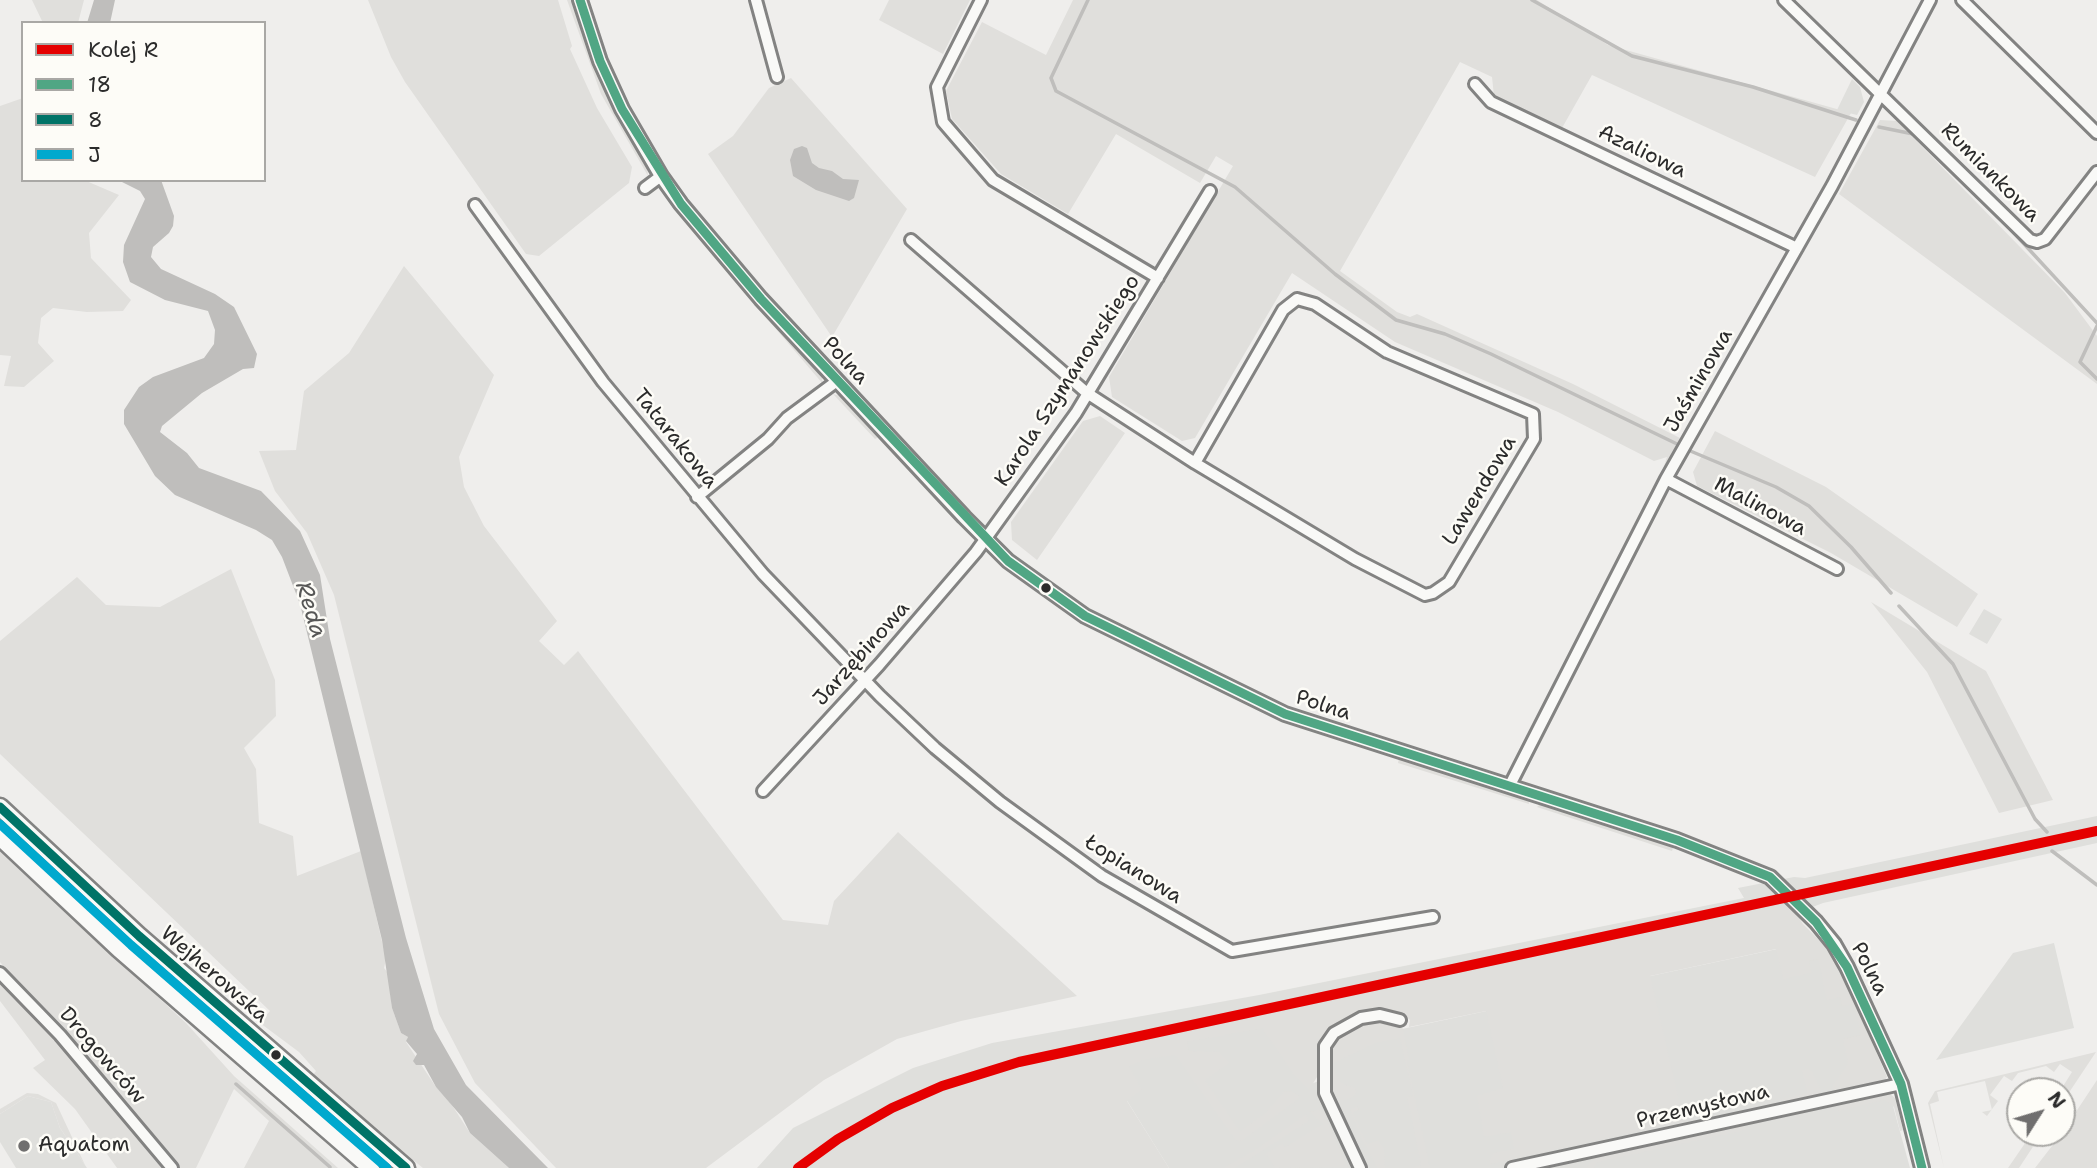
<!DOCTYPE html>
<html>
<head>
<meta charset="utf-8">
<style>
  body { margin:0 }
  #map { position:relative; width:2097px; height:1168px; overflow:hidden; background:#efeeec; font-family:"Shantell Sans",sans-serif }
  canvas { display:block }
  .legend { position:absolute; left:21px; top:21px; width:245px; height:161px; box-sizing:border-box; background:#fdfcf7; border:2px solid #a9a8a5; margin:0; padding:9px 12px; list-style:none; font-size:21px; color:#2b2b2b }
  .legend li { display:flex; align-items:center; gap:14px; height:35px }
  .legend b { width:35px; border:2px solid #a9a8a5 }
  .north { position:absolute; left:2006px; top:1077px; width:70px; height:70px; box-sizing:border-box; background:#fdfcf7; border:2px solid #a9a8a5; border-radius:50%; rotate:53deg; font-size:19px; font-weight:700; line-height:28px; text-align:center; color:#2b2b2b }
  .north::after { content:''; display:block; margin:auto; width:24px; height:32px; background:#706f6f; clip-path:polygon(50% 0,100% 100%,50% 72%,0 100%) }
</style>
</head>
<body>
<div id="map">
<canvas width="2097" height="1168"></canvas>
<ul class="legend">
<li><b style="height:9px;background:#e50000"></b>Kolej R</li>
<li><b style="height:9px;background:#50a684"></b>18</li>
<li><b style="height:9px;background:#007367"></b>8</li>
<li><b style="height:9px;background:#00a9ce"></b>J</li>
</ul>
<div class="north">N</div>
</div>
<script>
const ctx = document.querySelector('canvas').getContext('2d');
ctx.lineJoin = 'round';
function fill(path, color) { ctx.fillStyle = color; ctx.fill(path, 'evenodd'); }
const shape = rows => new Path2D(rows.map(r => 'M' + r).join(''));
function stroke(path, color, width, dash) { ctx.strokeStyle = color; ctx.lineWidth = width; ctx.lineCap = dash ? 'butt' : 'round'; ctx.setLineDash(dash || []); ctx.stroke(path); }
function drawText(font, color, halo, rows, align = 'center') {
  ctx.font = font + ' "Shantell Sans",sans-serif'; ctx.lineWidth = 5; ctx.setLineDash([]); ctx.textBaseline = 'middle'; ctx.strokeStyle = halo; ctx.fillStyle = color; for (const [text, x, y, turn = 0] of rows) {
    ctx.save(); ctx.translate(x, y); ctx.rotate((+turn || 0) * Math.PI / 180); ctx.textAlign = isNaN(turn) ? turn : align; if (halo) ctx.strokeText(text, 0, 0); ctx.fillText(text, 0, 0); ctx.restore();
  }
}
fill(shape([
  [1852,79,1860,87,1864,102,1857,115,1837,110],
  [1984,609,2002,619,1987,644,1969,634],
  [2097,816,2097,843,1823,903,1784,918,1270,1019,1308,1085,1319,1081,1341,1042,1810,942,1843,977,1882,1066,1910,1168,1169,1168,1101,1059,824,1168,757,1168,793,1128,913,1068,992,1043,1259,995,1744,898,1738,888,1794,877,1805,878],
  [2054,943,2074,1028,1936,1060,2013,953],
  [28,1096,51,1102,60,1128,87,1168,16,1168,0,1142,0,1114]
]), '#dfdfdc');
fill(shape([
  [32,0,84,0,78,23,43,23],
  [368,0,558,0,572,46,570,49,597,108,632,167,629,183,539,256,526,254,405,82,391,57],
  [567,0,574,0,600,77,647,166,648,176,601,94],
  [889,0,970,0,943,54,879,20],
  [1073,0,1537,0,1608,45,1851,113,1815,177,1592,75,1562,128,1494,96,1492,77,1460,62,1340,271,1397,312,1410,317,1417,314,1573,384,1680,438,1661,475,1667,457,1654,461,1558,412,1395,342,1292,273,1195,438,1182,441,1112,397,1109,377,1233,166,1216,156,1200,183,1116,134,1068,214,1001,174,952,119,946,91,982,22,1046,55],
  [791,78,907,209,832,337,708,154,733,136,769,88],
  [23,98,23,180,84,180,119,195,89,233,91,258,131,300,123,311,87,312,53,308,41,318,38,343,54,361,24,387,4,386,11,356,0,355,0,106],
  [1880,120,1897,121,2065,293,2097,336,2097,384,1839,194],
  [675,205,748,293,747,296,672,207],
  [404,266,494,375,459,457,464,487,484,526,557,621,539,641,564,665,578,651,783,920,828,925,834,901,898,832,1077,996,961,1021,897,1039,824,1080,706,1168,556,1168,475,1083,439,1014,334,595,307,533,275,491,259,451,296,450,304,391,349,353],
  [758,308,762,308,821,372,823,384],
  [833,394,844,397,878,433,877,438,875,439],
  [1100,416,1125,433,1037,560,1012,540,1011,522,1083,421],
  [1715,431,1826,487,1978,594,1957,627,1831,553,1697,486,1693,472],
  [231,569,275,680,276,716,244,748,256,769,259,823,293,836,297,876,361,851,386,959,384,968,388,973,392,1008,401,1033,408,1037,406,1042,436,1087,448,1099,470,1133,509,1168,423,1168,376,1130,313,1075,316,1071,299,1052,260,1023,270,1011,0,754,0,641,77,577,106,605,160,607],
  [1871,602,1986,671,2053,800,1999,813,1927,672],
  [1399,757,1528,797,1529,804,1398,763],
  [1542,802,1674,845,1672,851,1537,807],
  [0,818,184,987,375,1151,370,1157,154,970,0,825],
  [0,851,186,1023,234,1076,338,1168,244,1168,269,1121,234,1089,196,1168,176,1168,0,962],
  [1790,904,1803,924,1829,950,1843,977,1887,1077,1882,1083,1837,1093,1831,1088,1848,1063,1843,1039,1861,1035,1854,1004,1842,1006,1840,997,1827,1000,1818,959,1809,961,1811,973,1783,979,1776,949,1650,976,1684,1121,1490,1164,1489,1160,1493,1153,1514,1149,1511,1132,1484,1137,1477,1096,1503,1088,1486,1011,1409,1027,1410,1020,1404,1015,1379,1012,1359,1017,1321,1047,1317,1077,1309,1090,1293,1074,1262,1028,1187,1042,1189,1051,1219,1052,1230,1063,1205,1080,1240,1131,1264,1114,1283,1092,1292,1091,1301,1097,1242,1141,1235,1140,1175,1055,1146,1059,1129,1066,1142,1090,1127,1101,1169,1168,809,1168,843,1144,910,1106,949,1087,951,1089,1006,1069],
  [0,977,6,982,165,1168,117,1168,75,1109,33,1068,45,1060,0,1001],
  [1375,1018,1398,1022,1403,1029,1409,1060,1407,1061,1430,1168,1411,1168,1421,1165,1407,1097,1413,1096,1400,1038,1375,1043,1332,1064,1341,1083,1355,1088,1356,1095,1347,1100,1339,1100,1329,1083,1327,1055,1333,1038,1349,1026],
  [2096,1052,2062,1103,2060,1091,2072,1072,2060,1064,2054,1072,2046,1066,2018,1073,2012,1081,2004,1076,1990,1095,1998,1101,1987,1116,1982,1112,1992,1110,1985,1081,1937,1092,1939,1101,1930,1104,1944,1168,1928,1103,1935,1091],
  [1807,1069,1812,1071,1821,1090,1819,1096,1801,1101,1780,1100,1807,1093,1802,1070],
  [2097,1080,2097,1168,2035,1168,2062,1133],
  [27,1093,38,1094,56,1103,85,1165,60,1128,51,1102,28,1096,0,1114,0,1109],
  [1889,1093,1895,1098,1903,1130,1900,1131,1894,1107,1884,1100,1837,1111,1840,1103],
  [1357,1106,1359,1109,1353,1113,1367,1144,1379,1140,1384,1148,1385,1168,1377,1168,1362,1139,1350,1110],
  [1318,1110,1324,1113,1348,1167,1275,1168,1266,1154,1282,1144,1285,1147,1323,1124,1309,1112],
  [1306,1114,1309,1121,1235,1168,1223,1168,1252,1152],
  [1744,1124,1746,1130,1598,1162,1594,1168,1586,1168,1593,1159,1602,1156],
  [2032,1133,2042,1133,2019,1168,2008,1168]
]), '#e0dfdc');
fill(shape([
  [94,0,115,0,110,23,87,23],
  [802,146,807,148,812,163,819,168,832,171,843,179,859,180,854,198,849,201,816,190,793,176,790,160,794,149],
  [118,180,161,180,174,216,173,226,169,233,153,247,151,257,161,269,215,294,234,307,257,354,254,368,243,369,202,393,162,426,160,432,187,453,199,468,261,491,300,531,320,575,330,639,406,938,434,1029,466,1085,548,1168,509,1168,470,1133,462,1117,436,1087,424,1065,416,1065,413,1061,417,1054,406,1041,408,1037,401,1033,392,1008,382,940,300,604,282,557,272,540,256,530,175,495,155,476,124,424,124,410,139,387,153,377,204,358,214,344,215,330,208,311,165,300,130,282,123,262,124,245,145,199,140,191]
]), '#bfbebc');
stroke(shape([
  [1088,0,1051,78,1056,91,1235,187,1335,274,1396,320,1445,334,1491,354,1677,444],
  [1532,0,1632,56,1753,87,1856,120],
  [1879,127,1918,135],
  [2001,219,2097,323],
  [2097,326,2080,362,2097,379],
  [1688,450,1776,487,1809,506,1851,547,1891,593],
  [1899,606,1953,664,2035,819,2047,832],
  [2052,851,2097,885],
  [236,1084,330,1167]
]), '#bfbebc', 3.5);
const minor = shape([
  [756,0,777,77],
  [981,0,937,87,943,122,993,180,1158,278],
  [1784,0,2030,240,2037,242,2045,239,2097,172],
  [1962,0,2097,133],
  [1475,84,1491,102,1797,248],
  [645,188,661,176],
  [475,205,603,382,763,574,880,696,935,748,1000,802,1102,876,1232,951,1433,917],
  [911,240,1087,393,1195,463],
  [1297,299,1315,304,1387,352,1533,414,1534,439,1449,582,1433,593,1425,595,1355,559,1195,463,1283,310,1297,299],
  [1666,479,1837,569],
  [697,497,768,439,787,418,837,381],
  [1510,785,1666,479,1832,186,1930,0],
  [763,791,879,665,976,552,1076,413,1210,191],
  [0,973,60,1035,172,1168],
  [1360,1168,1325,1093,1325,1046,1334,1033,1361,1018,1380,1015,1400,1020],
  [1512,1168,1901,1084]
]);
const tertiary = shape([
  [580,0,600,61,622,109,661,176,681,204,761,299,964,517,1008,561,1085,616,1285,714,1677,840,1770,877,1816,922,1834,944,1847,967,1901,1084,1922,1168]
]);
const primary = shape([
  [0,807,139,936,406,1168],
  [0,837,119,949,371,1168]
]);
stroke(minor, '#838382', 16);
stroke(tertiary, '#838382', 18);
stroke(primary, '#838382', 21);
stroke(minor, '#f9f9f7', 10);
stroke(tertiary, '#f9f9f7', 12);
stroke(primary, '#f9f9f7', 16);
stroke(shape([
  [580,0,600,61,622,109,681,204,761,299,1008,561,1085,616,1285,714,1677,840,1770,877,1816,922,1847,967,1901,1084,1922,1168]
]), '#50a684', 9);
stroke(shape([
  [0,807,139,936,406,1168]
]), '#007367', 9);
stroke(shape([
  [0,824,131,945,387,1168]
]), '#00a9ce', 9);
stroke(shape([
  [798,1168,838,1139,892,1108,942,1086,1019,1062,2097,831]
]), '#e50000', 10);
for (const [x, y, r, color] of [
  [1046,588,6,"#2b2b2b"],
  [276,1055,6,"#2b2b2b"],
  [24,1146,7,"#706f6f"]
]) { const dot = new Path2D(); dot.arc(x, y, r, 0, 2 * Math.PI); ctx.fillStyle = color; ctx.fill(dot); stroke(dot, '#fdfcf7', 2.5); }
drawText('21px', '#2b2b2b', '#fdfcf7', [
  ["Azaliowa",1642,152,26],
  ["Rumiankowa",1990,173,45],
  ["Polna",845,361,47],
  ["Karola Szymanowskiego",1068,381,-57],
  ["Jaśminowa",1699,381,-60],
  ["Tatarakowa",675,439,51],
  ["Lawendowa",1480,491,-59],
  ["Malinowa",1760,507,28],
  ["Jarzębinowa",862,654,-48],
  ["Polna",1323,706,18],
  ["Łopianowa",1133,870,32],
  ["Polna",1869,969,63],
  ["Wejherowska",214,975,41],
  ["Drogowców",102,1056,49],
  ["Przemysłowa",1703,1107,-13]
]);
drawText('21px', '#2b2b2b', '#fdfcf7', [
  ["Aquatom",38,1146]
], 'left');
drawText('italic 23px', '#575756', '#fdfcf7', [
  ["Reda",310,610,73]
]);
</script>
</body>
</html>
